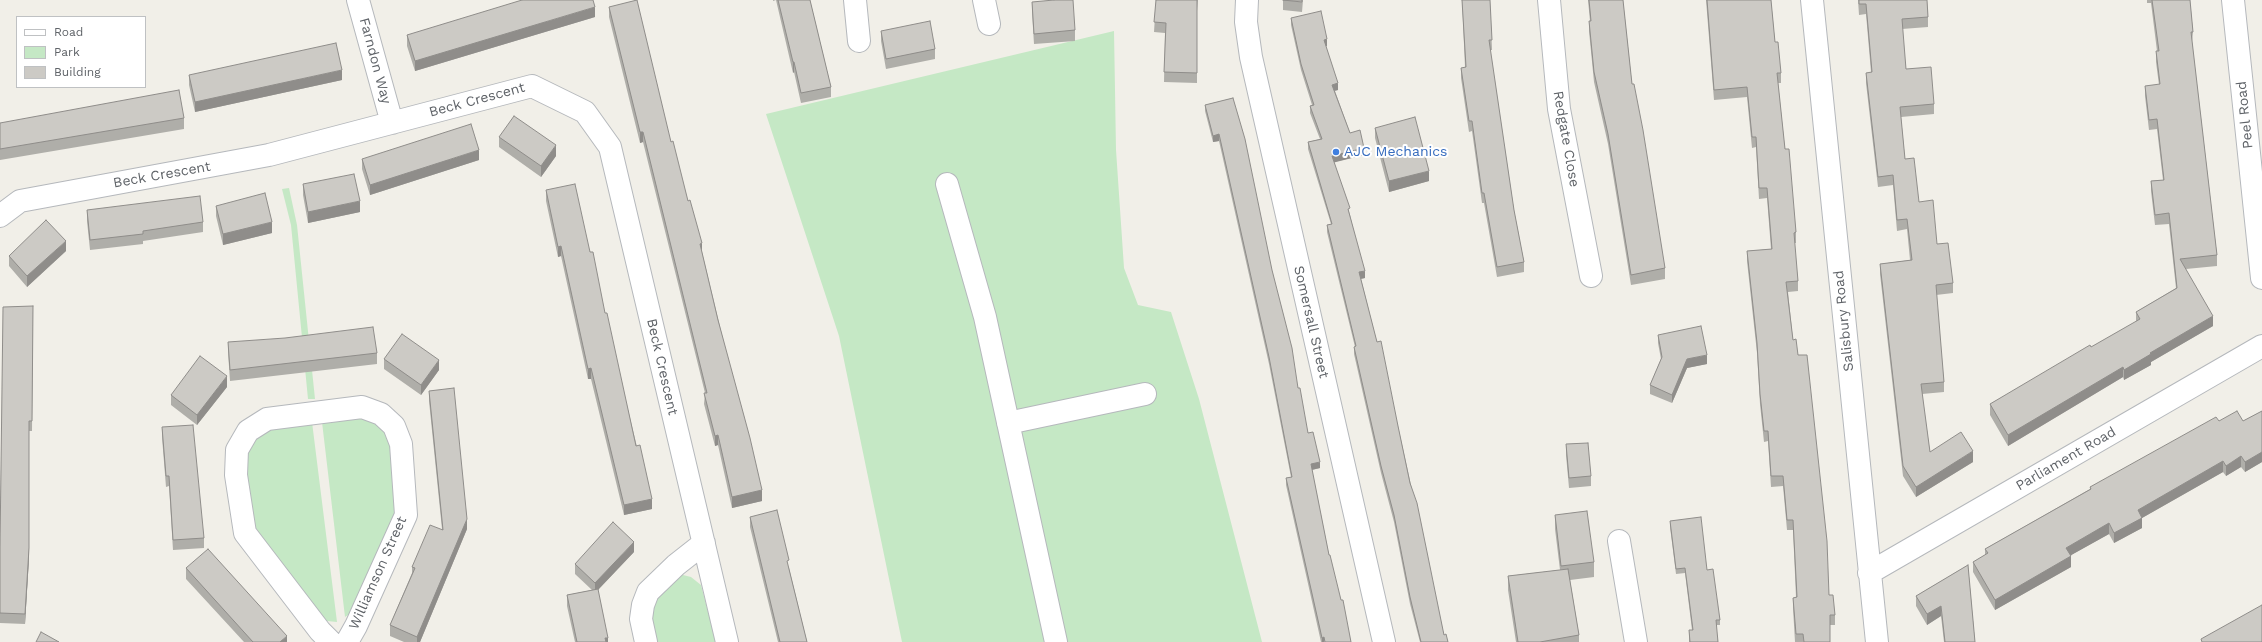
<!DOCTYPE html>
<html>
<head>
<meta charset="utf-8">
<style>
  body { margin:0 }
  #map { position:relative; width:2262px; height:642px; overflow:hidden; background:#f1efe8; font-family:"Work Sans",sans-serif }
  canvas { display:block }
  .legend { position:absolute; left:16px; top:16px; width:130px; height:72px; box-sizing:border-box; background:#fff; border:1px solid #bfc1c3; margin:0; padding:5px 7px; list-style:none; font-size:12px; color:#5f6368 }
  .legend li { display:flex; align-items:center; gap:8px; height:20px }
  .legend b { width:20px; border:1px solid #bfc1c3 }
</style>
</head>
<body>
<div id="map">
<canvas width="2262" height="642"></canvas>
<ul class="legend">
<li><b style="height:5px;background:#fff"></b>Road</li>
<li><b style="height:11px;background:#c5e8c5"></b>Park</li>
<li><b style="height:11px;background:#cccac5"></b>Building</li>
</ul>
</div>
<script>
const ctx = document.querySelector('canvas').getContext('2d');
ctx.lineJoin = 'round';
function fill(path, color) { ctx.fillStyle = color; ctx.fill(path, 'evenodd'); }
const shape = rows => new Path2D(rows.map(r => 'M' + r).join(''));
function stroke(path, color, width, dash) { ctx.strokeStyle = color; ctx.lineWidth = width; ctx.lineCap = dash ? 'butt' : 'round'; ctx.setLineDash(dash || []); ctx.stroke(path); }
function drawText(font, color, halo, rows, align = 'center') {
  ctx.font = font + ' "Work Sans",sans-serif'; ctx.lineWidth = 4; ctx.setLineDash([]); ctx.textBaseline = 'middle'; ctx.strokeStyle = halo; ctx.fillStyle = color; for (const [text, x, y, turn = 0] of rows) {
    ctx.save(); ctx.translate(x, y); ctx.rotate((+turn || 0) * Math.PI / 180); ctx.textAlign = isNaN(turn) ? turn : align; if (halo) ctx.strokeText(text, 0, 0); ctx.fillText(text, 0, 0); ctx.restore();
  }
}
fill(shape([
  [1114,31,1116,150,1124,268,1138,305,1171,312,1199,399,1262,642,902,642,839,336,766,114],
  [289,188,297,225,315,399,308,399,291,225,282,189],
  [355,416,371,420,384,430,392,446,398,508,351,613,345,617,322,422],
  [312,422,337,622,327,621,317,615,253,527,247,469,247,454,253,441,264,431],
  [683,575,691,577,701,585,716,642,653,642,651,605,674,576]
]), '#c5e8c5');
const minor = shape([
  [358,0,392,123],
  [855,0,859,41],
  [984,0,989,24],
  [1247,0,1246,22,1251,57,1384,642],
  [1549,0,1559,109,1591,276],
  [1812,0,1877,642],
  [2233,0,2262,278],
  [947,184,985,317,1056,642],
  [0,216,20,201,269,155,532,86,585,112,610,147,727,642],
  [1008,423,1145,394],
  [1619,541,1636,642],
  [1869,573,2262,346],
  [331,642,320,631,245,533,236,475,237,450,248,431,267,419,362,407,381,414,394,426,401,444,406,515,356,626,347,642],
  [646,642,641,619,643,605,648,592,676,565,704,543]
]);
stroke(minor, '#b5b8bc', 24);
stroke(minor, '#fff', 22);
fill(shape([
  [773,0,810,0,831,87,831,97,801,103,794,72,793,73,776,0,773,1],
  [1156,0,1198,0,1197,11,1197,83,1164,82,1165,33,1154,32],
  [1283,0,1303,0,1302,12,1283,10],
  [1462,0,1490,0,1492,50,1490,50,1514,210,1524,262,1524,272,1497,277,1484,203,1482,203,1472,131,1469,132,1461,78,1461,68,1465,67],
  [1588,0,1623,0,1632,84,1665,268,1665,279,1631,285,1608,144,1594,82,1589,31,1589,21,1590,21],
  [1706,0,1771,0,1775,42,1781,73,1781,83,1778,83,1785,149,1796,232,1796,243,1794,243,1798,281,1798,291,1788,292,1793,340,1798,355,1829,595,1835,615,1835,625,1830,625,1830,642,1795,642,1793,608,1793,598,1796,597,1793,530,1787,530,1783,486,1771,487,1768,441,1764,442,1760,404,1757,353,1747,261,1747,251,1771,249,1767,198,1759,199,1756,147,1752,148,1747,97,1714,100],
  [1858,0,1927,0,1928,17,1928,27,1902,29,1906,69,1934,104,1934,114,1901,117,1905,159,1919,202,1953,283,1953,293,1936,295,1944,382,1944,392,1922,394,1930,452,1973,462,1916,497,1903,476,1880,274,1880,264,1910,260,1907,229,1897,231,1893,185,1878,187,1866,83,1866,73,1871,72,1866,14,1859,15],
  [2147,0,2190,0,2193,32,2192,42,2217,255,2217,266,2186,269,2213,326,2151,362,2151,365,2124,380,2123,377,2008,446,1990,415,1990,404,2136,322,2136,312,2176,288,2169,224,2155,225,2151,191,2151,181,2163,180,2157,129,2149,130,2145,96,2145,86,2159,85,2156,62,2156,51,2157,51,2151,3,2147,3],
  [1032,2,1075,30,1075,41,1034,44,1032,12],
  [609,7,671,142,702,252,762,501,732,508,718,445,715,446,704,404,705,393,643,142,640,143,609,17],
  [595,17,415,71,407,46,407,35],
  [1291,18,1327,46,1326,46,1338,90,1335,91,1350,133,1364,155,1334,162,1350,215,1365,278,1361,279,1398,426,1444,635,1448,642,1420,642,1410,604,1394,522,1381,473,1354,354,1354,347,1355,347,1327,232,1327,225,1331,224,1308,149,1308,142,1320,139,1310,113,1310,106,1312,105,1301,70,1291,25],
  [881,31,935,49,935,59,886,69,881,41],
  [189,75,342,80,195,112,189,85],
  [1233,98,1308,433,1320,468,1312,470,1329,555,1351,642,1321,642,1286,485,1286,478,1291,477,1269,364,1219,141,1213,142,1205,111,1205,105],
  [184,118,184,129,0,160,0,123],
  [1375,128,1429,181,1389,192,1375,138],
  [499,137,556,156,541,177,499,147],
  [362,159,479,160,370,195,362,169],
  [303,184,360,212,308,223,303,195],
  [546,190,590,252,652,509,624,515,591,379,588,379,561,256,558,257,546,201],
  [216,206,272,233,223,245,216,216],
  [87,210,203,222,203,232,143,241,143,244,90,250,87,221],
  [66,251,27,287,9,266,9,256],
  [33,306,32,431,29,431,29,558,25,624,0,623,0,546],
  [1658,335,1707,364,1687,368,1672,403,1650,394,1650,385,1661,359,1658,343],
  [228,342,377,353,377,364,230,381,228,352],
  [384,359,439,370,421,395,384,369],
  [227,387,197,425,171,405,171,395],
  [429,391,467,529,420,642,404,642,390,636,390,625,412,573,412,567,442,529,429,401],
  [2262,411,2262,462,2245,472,2241,467,2226,476,2223,472,2142,518,2142,528,2114,543,2109,534,2071,555,2071,567,1995,610,1973,572,1973,562,1985,555,1985,549,2090,489,2090,487,2219,421,2243,421],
  [162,427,204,538,204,548,173,550,169,486,166,487,162,437],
  [1566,444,1591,476,1591,486,1569,488,1566,455],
  [1555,515,1594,562,1594,577,1570,580,1579,635,1579,642,1516,642,1508,590,1508,576,1560,570,1555,529],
  [750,517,789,568,807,642,778,642,750,527],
  [1670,521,1707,570,1720,620,1720,625,1716,625,1718,642,1689,642,1689,630,1692,630,1685,573,1676,574,1670,527],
  [634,552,598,590,608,642,575,642,567,606,567,595,592,590,575,574,575,564],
  [1968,565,1975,642,1944,642,1941,616,1927,625,1916,606,1916,596],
  [186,568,287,642,244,642,186,579]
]), '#afaea9');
fill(shape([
  [595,7,595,17,415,71,415,61],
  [1327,39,1327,46,1324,47,1324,40],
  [793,62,794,62,794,72,793,73],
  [342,70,342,80,195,112,195,102],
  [1338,83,1338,90,1332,91,1332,85],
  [640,132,643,132,643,142,640,143],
  [1219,134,1219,141,1213,142,1213,136],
  [556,145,556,156,541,177,541,166],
  [1364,148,1364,155,1332,163,1332,156],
  [479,150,479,160,370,195,370,185],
  [1429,171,1429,181,1389,192,1389,181],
  [360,201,360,212,308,223,308,212],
  [272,222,272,233,223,245,223,234],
  [66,241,66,251,27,287,27,276],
  [702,243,702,254,700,244],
  [561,246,561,256,558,257,558,247],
  [1365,271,1365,278,1359,279,1359,272],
  [2213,316,2213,326,2151,362,2151,365,2124,380,2124,370,2150,353],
  [1707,355,1707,364,1687,368,1672,403,1672,395,1687,359],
  [439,360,439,370,421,395,421,385],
  [2123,367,2123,377,2008,446,2008,435],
  [591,368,591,379,588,379,588,369],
  [227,376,227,387,197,425,197,415],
  [29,431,29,558,25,624,25,614],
  [718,435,718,445,715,446,715,436],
  [1973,451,1973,462,1916,497,1916,487],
  [2262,452,2262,462,2245,472,2245,462],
  [2241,456,2241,467,2226,476,2226,466],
  [2223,461,2223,472,2142,518,2142,528,2114,543,2114,533,2138,510],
  [1320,462,1320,468,1311,470,1311,464],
  [762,490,762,501,732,508,732,497],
  [652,499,652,509,624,515,624,505],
  [467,519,467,529,420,642,417,642,417,637],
  [2109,523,2109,534,2066,558,2066,548],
  [634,542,634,552,595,593,595,583],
  [2071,556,2071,567,1995,610,1995,600],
  [1941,606,1941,616,1927,625,1927,614],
  [287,636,287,642,280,642],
  [1324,637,1324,642,1322,642,1322,638],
  [605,638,608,638,608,642,605,642]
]), '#8f8d8a');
const building = shape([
  [522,0,593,0,595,7,415,61,407,35,522,0],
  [637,0,671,142,673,141,688,201,690,200,702,243,700,244,718,320,750,438,762,490,732,497,718,435,715,436,704,393,707,393,643,132,640,132,609,7,637,0],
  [778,0,810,0,831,87,801,93,794,62,793,62,778,0],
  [1054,0,1073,0,1075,30,1034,34,1032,2,1054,0],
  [1156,0,1197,0,1197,73,1164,72,1166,23,1154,22,1156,0],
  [1283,0,1302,0,1302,2,1283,0],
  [1462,0,1490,0,1492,40,1489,40,1514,210,1524,262,1497,267,1484,193,1482,193,1472,121,1469,121,1461,68,1466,67,1462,0],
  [1589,0,1623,0,1632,84,1634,84,1643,130,1665,268,1631,275,1608,134,1594,72,1589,21,1591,21,1589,0],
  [1707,0,1771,0,1775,42,1778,42,1781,73,1777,73,1785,149,1789,149,1796,232,1794,233,1798,281,1786,282,1793,340,1796,339,1798,355,1807,355,1827,541,1829,595,1833,595,1835,615,1830,615,1830,642,1804,642,1803,634,1796,634,1793,598,1797,597,1793,520,1787,520,1783,476,1771,476,1768,431,1764,431,1760,394,1757,343,1747,251,1772,249,1767,188,1759,188,1756,137,1752,137,1747,87,1714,90,1707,0],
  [1859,0,1927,0,1928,17,1902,19,1906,69,1931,67,1934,104,1900,107,1905,159,1914,158,1919,202,1933,200,1937,244,1948,243,1953,283,1936,285,1944,382,1921,384,1930,452,1961,432,1973,451,1916,487,1903,466,1880,264,1912,260,1907,219,1897,220,1893,175,1878,177,1866,73,1872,72,1866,4,1859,4,1859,0],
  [2152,0,2190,0,2193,32,2191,32,2217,255,2180,259,2213,316,2150,353,2151,354,2124,370,2123,367,2008,435,1990,404,2090,345,2091,347,2140,319,2136,312,2177,288,2169,213,2155,215,2151,181,2164,180,2157,119,2149,120,2145,86,2160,84,2156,51,2159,51,2152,0],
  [1321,11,1327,39,1324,40,1338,83,1332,85,1350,133,1360,130,1364,148,1332,156,1350,208,1348,209,1365,271,1359,272,1377,342,1381,341,1398,426,1410,483,1417,503,1444,635,1446,634,1448,642,1421,642,1410,597,1394,515,1381,466,1354,347,1356,346,1327,225,1332,224,1308,142,1322,139,1310,106,1314,105,1301,64,1291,18,1321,11],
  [930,21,935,49,886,59,881,31,930,21],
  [336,43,342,70,195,102,189,75,336,43],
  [179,90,184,118,0,149,0,123,179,90],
  [1233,98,1245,139,1272,270,1292,348,1298,388,1300,388,1308,433,1313,432,1320,462,1311,464,1329,555,1330,555,1341,600,1343,600,1351,642,1325,642,1324,637,1322,638,1286,478,1292,477,1269,357,1219,134,1213,136,1205,105,1233,98],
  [514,116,556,145,541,166,499,137,514,116],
  [1415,117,1429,171,1389,181,1375,128,1415,117],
  [471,124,479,150,370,185,362,159,471,124],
  [354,174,360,201,308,212,303,184,354,174],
  [575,184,590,252,593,252,605,313,607,313,636,446,640,445,652,499,624,505,591,368,588,369,561,246,558,247,546,190,575,184],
  [265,193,272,222,223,234,216,206,265,193],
  [200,196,203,222,143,231,143,234,90,240,87,210,200,196],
  [46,220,66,241,27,276,9,256,46,220],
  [33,306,32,421,29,421,29,548,25,614,0,613,0,546,3,307,33,306],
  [1701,326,1707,355,1687,359,1672,395,1650,385,1662,357,1658,335,1701,326],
  [373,327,377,353,230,370,228,342,285,338,373,327],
  [402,334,439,360,421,385,384,359,402,334],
  [200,356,227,376,197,415,171,395,200,356],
  [454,388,467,519,417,637,390,625,415,568,412,567,430,525,443,530,429,391,454,388],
  [2237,411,2243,421,2262,411,2262,452,2245,462,2241,456,2226,466,2223,461,2138,510,2142,518,2114,533,2109,523,2066,548,2071,556,1995,600,1973,562,1988,553,1985,549,2091,489,2090,487,2216,417,2219,421,2237,411],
  [193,425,204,538,173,540,169,476,166,476,162,427,193,425],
  [1588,443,1591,476,1569,478,1566,444,1588,443],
  [777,510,789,560,787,561,807,642,780,642,750,517,777,510],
  [1587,511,1594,562,1561,566,1555,515,1587,511],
  [1701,517,1707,570,1713,569,1720,620,1716,620,1718,642,1690,642,1689,630,1693,630,1685,568,1676,569,1670,521,1701,517],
  [613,522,634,542,595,583,575,564,613,522],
  [208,549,287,636,280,642,253,642,186,568,208,549],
  [1968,565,1975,642,1945,642,1941,606,1927,614,1916,596,1968,565],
  [1568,569,1579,635,1540,642,1518,642,1508,576,1568,569],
  [598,589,608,638,605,638,606,642,577,642,567,595,598,589],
  [2262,605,2262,642,2202,642,2201,639,2262,605],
  [41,632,59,642,36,642,41,632]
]);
fill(building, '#cccac5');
stroke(building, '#8f8d8a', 1);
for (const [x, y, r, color] of [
  [1336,152,4,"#3f7fe0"]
]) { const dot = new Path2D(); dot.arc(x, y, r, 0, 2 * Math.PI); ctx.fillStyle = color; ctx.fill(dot); stroke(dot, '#fff', 1.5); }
drawText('14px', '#5f6368', '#fff', [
  ["Farndon Way",375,61,75],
  ["Beck Crescent",477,100,-15],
  ["Peel Road",2245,115,-96],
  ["Redgate Close",1566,139,80],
  ["Beck Crescent",162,175,-10],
  ["Salisbury Road",1844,321,-96],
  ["Somersall Street",1311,322,77],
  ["Beck Crescent",662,367,77],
  ["Parliament Road",2066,459,-30],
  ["Williamson Street",378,573,-66]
]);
drawText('14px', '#366cbe', '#fff', [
  ["AJC Mechanics",1344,152]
], 'left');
</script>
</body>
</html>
